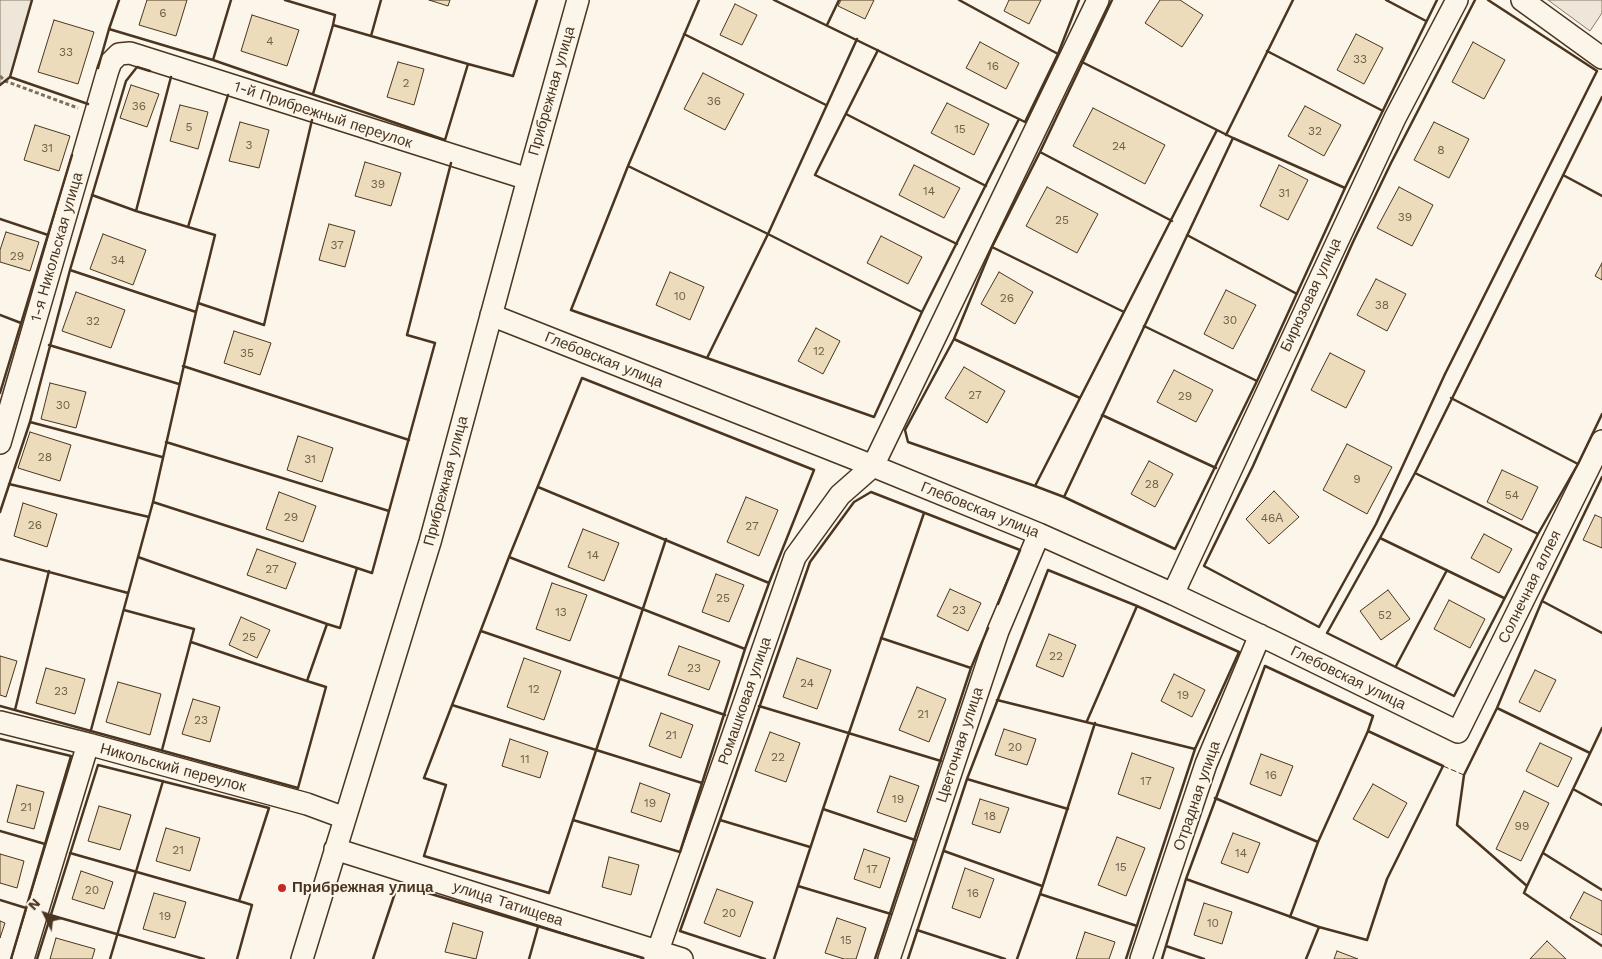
<!DOCTYPE html>
<html>
<head>
<meta charset="utf-8">
<style>
  body { margin:0 }
  #map { position:relative; width:1602px; height:959px; overflow:hidden; background:#fbf6e9; font-family:"Work Sans",sans-serif }
  canvas { display:block }
  .north { position:absolute; left:20px; top:889px; width:50px; height:50px; -webkit-text-stroke:4px #fbf6e9; paint-order:stroke; rotate:312deg; font-size:14px; font-weight:700; line-height:20px; text-align:center; color:#4a3520 }
  .north::after { content:''; display:block; margin:auto; width:18px; height:22px; background:#4a3520; clip-path:polygon(50% 0,100% 100%,50% 72%,0 100%) }
</style>
</head>
<body>
<div id="map">
<canvas width="1602" height="959"></canvas>
<div class="north">N</div>
</div>
<script>
const ctx = document.querySelector('canvas').getContext('2d');
ctx.lineJoin = 'round';
function fill(path, color) { ctx.fillStyle = color; ctx.fill(path, 'evenodd'); }
const shape = rows => new Path2D(rows.map(r => 'M' + r).join(''));
function stroke(path, color, width, dash) { ctx.strokeStyle = color; ctx.lineWidth = width; ctx.lineCap = dash ? 'butt' : 'round'; ctx.setLineDash(dash || []); ctx.stroke(path); }
function drawText(font, color, halo, rows, align = 'center') {
  ctx.font = font + ' "Work Sans",sans-serif'; ctx.lineWidth = 4; ctx.setLineDash([]); ctx.textBaseline = 'middle'; ctx.strokeStyle = halo; ctx.fillStyle = color; for (const [text, x, y, turn = 0] of rows) {
    ctx.save(); ctx.translate(x, y); ctx.rotate((+turn || 0) * Math.PI / 180); ctx.textAlign = isNaN(turn) ? turn : align; if (halo) ctx.strokeText(text, 0, 0); ctx.fillText(text, 0, 0); ctx.restore();
  }
}
const green = shape([
  [0,0,32,0,10,77,0,85,0,0],
  [1548,0,1602,0,1602,13,1590,31,1548,0]
]);
fill(green, '#ede6d9');
stroke(green, '#887966', 1);
const building = shape([
  [147,0,187,0,176,36,139,25,147,0],
  [429,0,450,0,448,6,429,0],
  [841,0,874,0,865,19,838,6,841,0],
  [1009,0,1041,0,1029,24,1004,11,1009,0],
  [1160,0,1180,0,1203,15,1182,47,1145,23,1160,0],
  [735,4,757,15,742,45,720,35,735,4],
  [252,15,299,30,287,66,241,51,252,15],
  [54,20,94,32,78,84,38,72,54,20],
  [1356,34,1383,48,1364,84,1337,70,1356,34],
  [980,42,1019,63,1006,89,966,68,980,42],
  [1473,42,1505,60,1484,99,1452,82,1473,42],
  [398,62,424,69,414,105,387,97,398,62],
  [703,73,744,94,725,130,684,109,703,73],
  [131,85,159,94,147,127,120,118,131,85],
  [947,103,989,124,974,155,931,133,947,103],
  [180,105,208,112,198,149,170,141,180,105],
  [1305,106,1341,125,1324,156,1288,136,1305,106],
  [1093,108,1165,145,1145,184,1073,146,1093,108],
  [240,122,269,130,259,168,229,161,240,122],
  [1434,122,1469,139,1449,178,1414,160,1434,122],
  [35,125,70,136,59,171,24,160,35,125],
  [365,162,401,173,391,206,355,196,365,162],
  [914,165,960,188,944,218,899,195,914,165],
  [1279,165,1308,180,1288,220,1260,206,1279,165],
  [1047,187,1098,214,1077,253,1026,226,1047,187],
  [1399,187,1433,205,1412,246,1377,228,1399,187],
  [329,224,355,231,345,267,319,260,329,224],
  [6,232,39,242,30,271,0,262,0,250,6,232],
  [103,234,146,250,133,285,90,269,103,234],
  [881,236,922,257,908,284,867,263,881,236],
  [1602,263,1602,280,1595,276,1602,263],
  [670,272,704,287,690,320,656,305,670,272],
  [999,272,1033,292,1015,324,981,304,999,272],
  [1376,279,1406,294,1387,331,1357,315,1376,279],
  [1226,290,1256,305,1233,349,1204,334,1226,290],
  [76,292,125,310,111,348,62,331,76,292],
  [816,328,840,341,823,374,798,361,816,328],
  [234,331,271,343,260,375,224,363,234,331],
  [1330,353,1365,371,1346,408,1311,390,1330,353],
  [964,367,1005,391,987,423,945,398,964,367],
  [1174,370,1213,390,1196,422,1157,402,1174,370],
  [50,383,86,392,76,428,41,419,50,383],
  [30,432,71,445,60,481,18,468,30,432],
  [298,436,333,448,322,482,287,470,298,436],
  [1347,444,1392,467,1367,514,1323,490,1347,444],
  [1149,461,1173,474,1155,507,1131,494,1149,461],
  [1502,470,1538,487,1522,520,1487,502,1502,470],
  [1274,491,1299,517,1269,544,1246,519,1274,491],
  [279,492,316,506,303,542,266,529,279,492],
  [746,497,778,510,759,556,727,542,746,497],
  [23,503,57,514,47,547,14,536,23,503],
  [1595,515,1602,518,1602,548,1583,540,1595,515],
  [583,529,619,543,604,581,568,567,583,529],
  [1484,534,1512,549,1499,573,1471,558,1484,534],
  [257,549,296,563,286,589,247,575,257,549],
  [716,574,744,585,729,622,702,612,716,574],
  [552,583,587,595,570,641,536,629,552,583],
  [950,589,981,603,968,631,937,616,950,589],
  [1388,590,1410,619,1381,640,1360,611,1388,590],
  [1449,600,1485,619,1470,648,1434,629,1449,600],
  [241,617,270,630,257,658,229,645,241,617],
  [1049,634,1076,645,1063,677,1036,666,1049,634],
  [679,646,720,661,709,690,668,675,679,646],
  [0,656,17,661,6,697,0,695,0,656],
  [524,658,561,671,544,720,507,707,524,658],
  [797,658,831,670,817,709,783,697,797,658],
  [46,668,85,679,75,714,36,703,46,668],
  [1535,670,1556,680,1540,712,1519,702,1535,670],
  [1174,674,1205,690,1192,717,1161,701,1174,674],
  [118,682,161,694,150,735,106,722,118,682],
  [917,687,946,699,929,742,899,730,917,687],
  [193,699,220,707,210,742,182,734,193,699],
  [661,713,693,725,681,758,649,746,661,713],
  [1004,729,1036,739,1027,765,995,755,1004,729],
  [770,732,800,743,786,782,755,771,770,732],
  [510,739,548,752,540,778,502,766,510,739],
  [1540,743,1572,758,1558,787,1526,771,1540,743],
  [1132,753,1174,768,1160,809,1118,794,1132,753],
  [1261,754,1293,766,1281,796,1250,784,1261,754],
  [890,776,919,786,906,822,877,812,890,776],
  [640,783,670,794,661,822,631,812,640,783],
  [1373,784,1407,803,1388,838,1353,819,1373,784],
  [17,785,44,792,34,829,7,822,17,785],
  [1524,791,1549,803,1521,861,1496,849,1524,791],
  [980,799,1009,808,1000,833,972,824,980,799],
  [99,806,131,815,120,850,88,841,99,806],
  [166,828,200,838,190,871,156,861,166,828],
  [1233,833,1260,843,1248,873,1221,863,1233,833],
  [1117,837,1145,848,1126,896,1098,885,1117,837],
  [864,849,890,858,880,888,854,879,864,849],
  [0,854,24,861,17,888,0,883,0,854],
  [609,857,639,865,631,895,602,887,609,857],
  [965,868,994,879,980,918,952,908,965,868],
  [81,871,113,882,104,909,72,899,81,871],
  [717,889,753,902,740,937,704,923,717,889],
  [1584,892,1602,901,1602,935,1570,918,1584,892],
  [154,893,186,902,175,938,143,929,154,893],
  [1204,903,1232,912,1222,944,1194,935,1204,903],
  [837,918,866,928,856,959,844,959,825,953,837,918],
  [0,921,5,923,0,938,0,921],
  [453,923,483,932,476,959,445,952,453,923],
  [1085,932,1115,942,1109,959,1076,959,1085,932],
  [56,938,95,949,92,959,50,959,56,938],
  [1547,941,1566,959,1530,959,1547,941],
  [1337,951,1358,959,1334,959,1337,951]
]);
fill(building, '#ecdcbc');
stroke(building, '#4a3520', 1);
const minor = shape([
  [1522,0,1602,58],
  [491,315,873,466,1039,534,1173,594,1274,642,1458,732,1602,441],
  [0,443,108,70,111,62,119,54,130,53,528,179],
  [1173,594,1395,118,1457,0],
  [0,722,88,744,307,804,345,818],
  [335,849,682,959],
  [23,959,88,744],
  [302,959,430,542,528,179,578,0],
  [655,959,795,557,840,495,873,466,1098,0],
  [889,959,998,631,1039,534],
  [1141,959,1206,764,1260,635]
]);
stroke(minor, '#4a3520', 24);
stroke(shape([
  [0,76,5,81,78,108]
]), '#7f6f5c', 3, [4, 2.5]);
stroke(minor, '#fbf6e9', 21);
stroke(shape([
  [1443,766,1464,775]
]), '#4a3520', 1, [6, 2.5]);
stroke(shape([
  [285,0,335,15,333,25,468,64],
  [699,0,628,166,571,310,874,417,922,312,1019,119,1025,122,1058,54,1079,0],
  [774,0,1019,119],
  [959,0,1058,54],
  [1112,0,1040,152,992,247,954,339,905,430,908,442,1035,486,1217,130,1233,138,1064,497,1175,549,1257,381,1345,188,1437,0],
  [1386,0,1426,21],
  [1475,0,1391,163,1353,242,1253,466,1204,566,1319,627,1376,524,1445,374,1597,71,1488,0],
  [827,25,839,0],
  [109,29,119,0],
  [684,34,826,105],
  [371,36,381,0],
  [878,50,815,175,957,244],
  [1267,51,1383,111],
  [213,60,231,0],
  [1082,62,1217,130],
  [98,68,109,29,213,60,445,140,468,64,513,76,537,0],
  [10,77,88,104],
  [0,85,10,77,32,0],
  [313,94,333,25],
  [1602,97,1415,473,1380,538,1327,633,1454,696,1538,534,1578,464,1602,414],
  [846,114,986,186],
  [1226,135,1293,0],
  [1233,138,1345,188],
  [1040,152,1172,221],
  [628,166,768,234,922,312],
  [1563,175,1602,196],
  [92,195,136,211,188,227],
  [136,211,171,77],
  [0,219,48,235],
  [1187,235,1297,294],
  [992,247,1124,312],
  [70,270,196,312],
  [198,303,264,325,312,120],
  [0,315,21,323],
  [1144,326,1257,381],
  [954,339,1080,398],
  [49,345,179,384],
  [707,358,768,234,857,39],
  [183,366,409,440],
  [582,378,814,470,769,583,745,649,680,852,573,820,549,893,424,856,446,785,424,778,509,557,582,378],
  [0,393,72,155],
  [1451,398,1578,464],
  [1102,415,1216,468],
  [30,422,162,457],
  [166,442,389,511],
  [1415,473,1538,534],
  [1602,477,1542,601,1497,708,1464,775,1457,825,1527,886,1524,893,1602,946],
  [9,484,149,517],
  [1035,486,1064,497],
  [538,487,769,583],
  [153,502,357,568],
  [0,512,30,422,70,270,126,81,137,67,150,71],
  [1380,538,1504,598],
  [138,557,327,624],
  [509,557,745,649],
  [0,559,128,593],
  [1542,601,1602,633],
  [124,610,194,629,162,750],
  [481,631,725,715],
  [881,638,971,668],
  [191,642,307,681],
  [1396,666,1447,570],
  [997,700,1195,749],
  [452,705,702,783],
  [0,706,298,788,326,687,307,681,327,624,340,628,357,568,372,573,435,343,407,335,451,163],
  [759,706,941,761],
  [1497,708,1590,753],
  [15,710,49,571],
  [1087,721,1137,606],
  [91,730,153,502,196,312,215,235,188,227,228,95],
  [0,739,71,756,11,959],
  [967,779,1068,809],
  [1573,789,1602,805],
  [1215,798,1318,842],
  [823,809,915,840],
  [573,820,666,539],
  [720,820,810,847],
  [0,831,45,844],
  [944,851,1042,886],
  [70,853,239,901],
  [1543,853,1602,890],
  [1186,879,1319,927],
  [798,886,891,914],
  [1527,886,1602,728],
  [1040,894,1137,926],
  [0,900,26,908],
  [50,915,204,959],
  [1290,917,1318,842,1368,731],
  [917,930,1005,959],
  [1166,946,1204,959],
  [37,959,98,765,269,808,239,901,252,905,237,959],
  [110,959,163,781],
  [373,959,398,884,643,958,642,959],
  [529,959,538,927],
  [765,959,680,931,720,820,810,562,854,502,871,492,1020,550,998,604],
  [774,959,823,809,924,513],
  [875,959,971,668,988,628],
  [908,959,967,779,1048,570,1137,606,1239,652,1195,749,1126,959],
  [1017,959,1040,894,1095,723],
  [1162,959,1186,879,1265,666,1373,716,1368,731,1443,766,1387,879,1367,940,1319,927,1306,959]
]), '#4a3520', 2.5);
for (const [x, y, r, color] of [
  [282,888,5,"#c62828"]
]) { const dot = new Path2D(); dot.arc(x, y, r, 0, 2 * Math.PI); ctx.fillStyle = color; ctx.fill(dot); stroke(dot, '#fbf6e9', 2); }
drawText('12px', '#725f47', null, [
  ["6",163,13],
  ["4",270,41],
  ["33",66,52],
  ["33",1360,59],
  ["16",993,66],
  ["2",406,83],
  ["36",714,101],
  ["36",139,106],
  ["5",189,127],
  ["15",960,129],
  ["32",1315,131],
  ["3",249,145],
  ["24",1119,146],
  ["31",47,148],
  ["8",1441,150],
  ["39",378,184],
  ["14",929,191],
  ["31",1284,193],
  ["39",1405,217],
  ["25",1062,220],
  ["37",337,245],
  ["29",17,256],
  ["34",118,260],
  ["10",680,296],
  ["26",1007,298],
  ["38",1382,305],
  ["30",1230,320],
  ["32",93,321],
  ["12",819,351],
  ["35",247,353],
  ["27",975,395],
  ["29",1185,396],
  ["30",63,405],
  ["28",45,457],
  ["31",310,459],
  ["9",1357,479],
  ["28",1152,484],
  ["54",1512,495],
  ["29",291,517],
  ["46А",1272,518],
  ["26",35,525],
  ["27",752,526],
  ["14",593,555],
  ["27",272,569],
  ["25",723,598],
  ["23",959,610],
  ["13",561,612],
  ["52",1385,615],
  ["25",249,637],
  ["22",1056,656],
  ["23",694,668],
  ["24",807,683],
  ["12",534,689],
  ["23",61,691],
  ["19",1183,695],
  ["21",923,714],
  ["23",201,720],
  ["21",671,735],
  ["20",1015,747],
  ["22",778,757],
  ["11",525,759],
  ["16",1271,775],
  ["17",1146,781],
  ["19",898,799],
  ["19",650,803],
  ["21",26,807],
  ["18",990,816],
  ["99",1522,826],
  ["21",178,850],
  ["14",1241,853],
  ["15",1121,867],
  ["17",872,869],
  ["20",92,890],
  ["16",973,893],
  ["20",729,913],
  ["19",165,916],
  ["10",1213,923],
  ["15",846,940]
]);
drawText('15px', '#4a3520', '#fbf6e9', [
  ["Прибрежная улица",552,91,-74],
  ["1-й Прибрежный переулок",323,115,18],
  ["1-я Никольская улица",57,247,-74],
  ["Бирюзовая улица",1311,295,-65],
  ["Глебовская улица",604,360,22],
  ["Прибрежная улица",446,481,-75],
  ["Глебовская улица",980,510,22],
  ["Солнечная аллея",1530,587,-64],
  ["Глебовская улица",1348,678,26],
  ["Ромашковая улица",745,701,-71],
  ["Цветочная улица",960,745,-72],
  ["Никольский переулок",173,768,15],
  ["Отрадная улица",1197,796,-71],
  ["улица Татищева",508,904,18]
]);
drawText('bold 15px', '#4a3520', '#fbf6e9', [
  ["Прибрежная улица",292,888]
], 'left');
</script>
</body>
</html>
